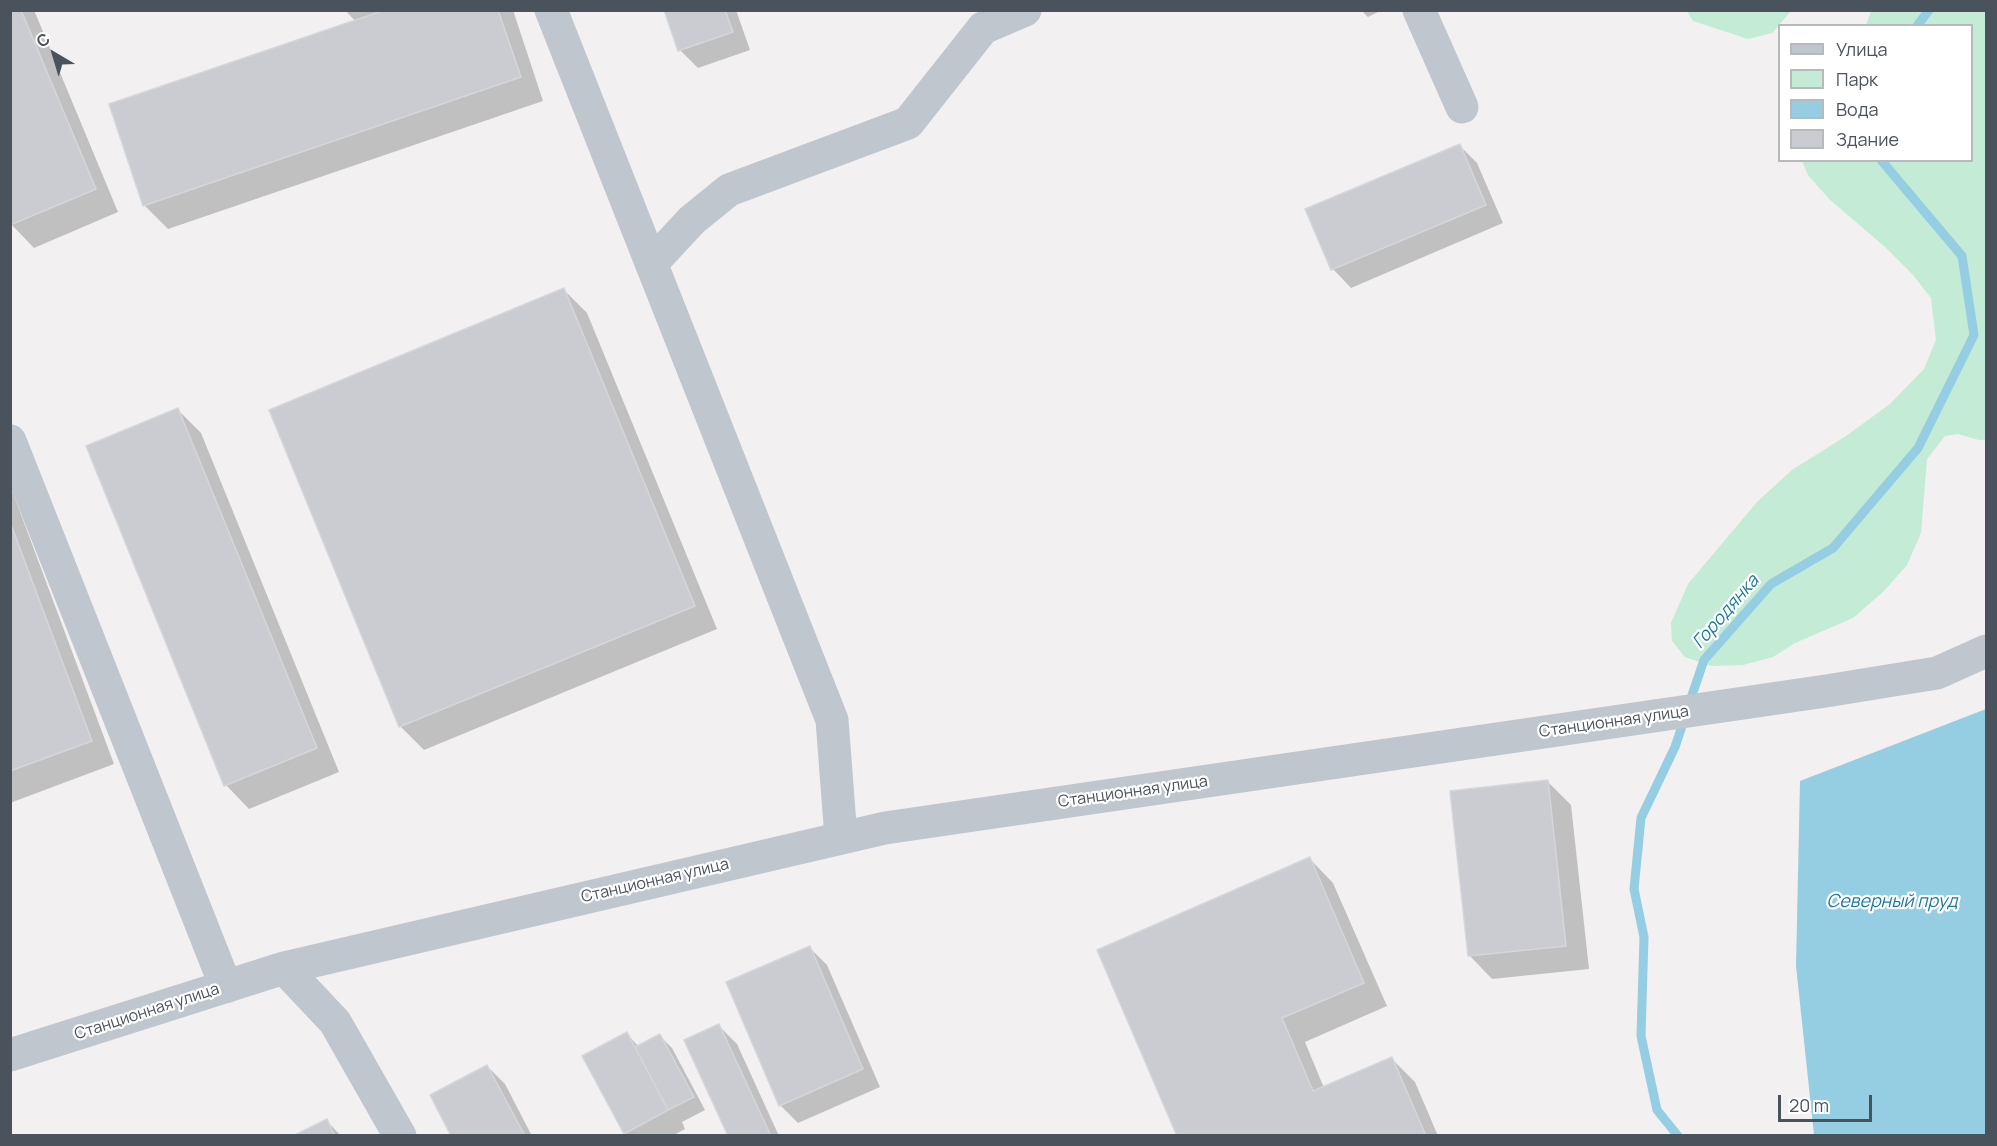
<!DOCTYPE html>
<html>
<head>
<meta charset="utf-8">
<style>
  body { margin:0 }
  #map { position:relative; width:1997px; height:1146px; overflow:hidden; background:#f2f0f0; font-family:Manrope,sans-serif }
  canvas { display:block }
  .frame { position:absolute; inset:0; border:12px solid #4a525b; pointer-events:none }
  .legend { position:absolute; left:1778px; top:24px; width:195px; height:138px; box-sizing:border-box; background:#fff; border:2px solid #b7babd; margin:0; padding:8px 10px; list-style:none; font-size:18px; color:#4a525b }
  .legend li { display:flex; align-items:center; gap:12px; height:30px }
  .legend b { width:30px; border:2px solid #b7babd }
  .north { position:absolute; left:24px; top:24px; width:60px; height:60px; -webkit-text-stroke:4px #fff; paint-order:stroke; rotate:322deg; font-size:16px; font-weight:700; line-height:24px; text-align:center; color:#4a525b }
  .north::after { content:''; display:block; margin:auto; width:21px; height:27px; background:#4a525b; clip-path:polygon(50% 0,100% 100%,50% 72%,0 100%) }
  .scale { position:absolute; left:1778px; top:1095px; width:94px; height:27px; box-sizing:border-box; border:3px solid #4a525b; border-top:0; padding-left:8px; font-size:18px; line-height:21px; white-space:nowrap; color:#4a525b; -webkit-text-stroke:4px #fff; paint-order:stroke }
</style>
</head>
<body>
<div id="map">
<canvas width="1997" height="1146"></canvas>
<div class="frame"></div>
<ul class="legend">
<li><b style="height:8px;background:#c0c6cd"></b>Улица</li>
<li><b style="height:16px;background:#c3ebd5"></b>Парк</li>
<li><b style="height:16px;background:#95cee3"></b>Вода</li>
<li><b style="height:16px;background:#cbccd2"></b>Здание</li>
</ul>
<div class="north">С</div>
<div class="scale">20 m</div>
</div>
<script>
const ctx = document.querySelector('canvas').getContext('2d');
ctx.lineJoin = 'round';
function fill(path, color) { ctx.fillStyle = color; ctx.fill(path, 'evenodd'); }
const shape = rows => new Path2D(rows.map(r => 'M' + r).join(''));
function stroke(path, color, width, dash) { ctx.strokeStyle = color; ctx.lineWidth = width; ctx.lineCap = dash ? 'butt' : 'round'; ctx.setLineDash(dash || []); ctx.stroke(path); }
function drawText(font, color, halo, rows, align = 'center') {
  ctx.font = font + ' Manrope,sans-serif'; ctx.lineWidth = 4.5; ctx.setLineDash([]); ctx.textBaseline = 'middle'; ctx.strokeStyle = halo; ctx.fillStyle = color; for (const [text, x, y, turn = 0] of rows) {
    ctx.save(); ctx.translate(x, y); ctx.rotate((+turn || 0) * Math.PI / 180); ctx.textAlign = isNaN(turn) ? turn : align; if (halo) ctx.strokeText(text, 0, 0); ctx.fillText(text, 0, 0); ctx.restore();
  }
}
fill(shape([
  [1687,11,1791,11,1772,33,1748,39,1693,21],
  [1871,11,1986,11,1986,440,1979,440,1958,434,1945,436,1927,459,1921,533,1907,565,1884,591,1853,618,1795,643,1773,657,1743,665,1712,666,1685,657,1672,641,1671,623,1688,584,1757,502,1792,470,1846,436,1890,404,1924,369,1936,340,1931,298,1913,275,1884,246,1829,199,1808,175,1802,161,1972,160,1972,26,1866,25]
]), '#c3ebd5');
fill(shape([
  [1986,709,1986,1135,1814,1135,1796,966,1800,781]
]), '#95cee3');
fill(shape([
  [10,10,34,10,118,212,34,248,10,223],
  [345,10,513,10,543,101,168,229,144,205,356,22],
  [666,10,736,10,750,50,698,68,680,50],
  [1361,10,1382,10,1368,17],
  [1459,145,1477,163,1503,223,1351,288,1333,269,1307,210],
  [564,290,587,313,717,629,424,750,400,726],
  [178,410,201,433,339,772,249,809,226,785],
  [10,485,114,764,10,803],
  [1548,782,1571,805,1589,969,1492,979,1469,955],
  [1310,859,1333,883,1387,1006,1305,1042,1324,1088,1392,1059,1415,1082,1438,1136,1179,1136],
  [809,947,827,965,880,1087,798,1123,780,1105],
  [719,1026,737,1044,779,1136,730,1136],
  [627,1034,639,1047,660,1036,672,1048,705,1110,682,1122,685,1129,672,1136,627,1136,625,1133],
  [487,1066,505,1084,532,1136,453,1136],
  [327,1121,341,1136,296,1136]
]), '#0003');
stroke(shape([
  [1917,26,1929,10],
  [1689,704,1704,660,1771,584,1833,548,1918,448,1974,335,1962,256,1881,160],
  [1678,1136,1657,1110,1641,1036,1644,937,1634,889,1641,818,1675,747,1685,717]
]), '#95cee3', 9);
const building = shape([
  [10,10,21,10,96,189,10,225,10,10],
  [385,10,498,10,521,77,143,206,109,104,385,10],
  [664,10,725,10,733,32,678,51,664,10],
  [1460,144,1486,205,1331,270,1305,209,1460,144],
  [564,288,695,606,399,727,269,410,564,288],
  [178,408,317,748,224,786,86,446,178,408],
  [10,522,92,741,10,771,10,522],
  [1548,780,1566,946,1468,956,1450,791,1548,780],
  [1310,857,1364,983,1282,1018,1313,1091,1392,1057,1426,1136,1177,1136,1097,950,1310,857],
  [810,946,863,1069,779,1106,726,982,810,946],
  [719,1024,771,1136,728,1136,684,1040,719,1024],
  [627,1032,668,1110,624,1134,582,1056,627,1032],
  [660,1034,694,1097,668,1110,635,1047,660,1034],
  [487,1065,525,1136,451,1136,430,1095,487,1065],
  [327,1119,335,1136,293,1136,327,1119]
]);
fill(building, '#cbccd2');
stroke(building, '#d4d6da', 1.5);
stroke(shape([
  [551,10,832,720,841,838],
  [1419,10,1462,107],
  [652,263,692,220,729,190,908,123,983,28,1025,10],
  [10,441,226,987],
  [284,968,335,1022,400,1136],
  [10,1055,284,968,885,828,1826,691,1937,673,1986,651]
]), '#c0c6cd', 33);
drawText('16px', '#4a525b', '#fff', [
  ["Станционная улица",1614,722,-8],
  ["Станционная улица",1133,792,-8],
  ["Станционная улица",655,881,-13],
  ["Станционная улица",147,1012,-18]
]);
drawText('italic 18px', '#1c799c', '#fff', [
  ["Городянка",1726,612,-49],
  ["Северный пруд",1892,902]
]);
</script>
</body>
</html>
